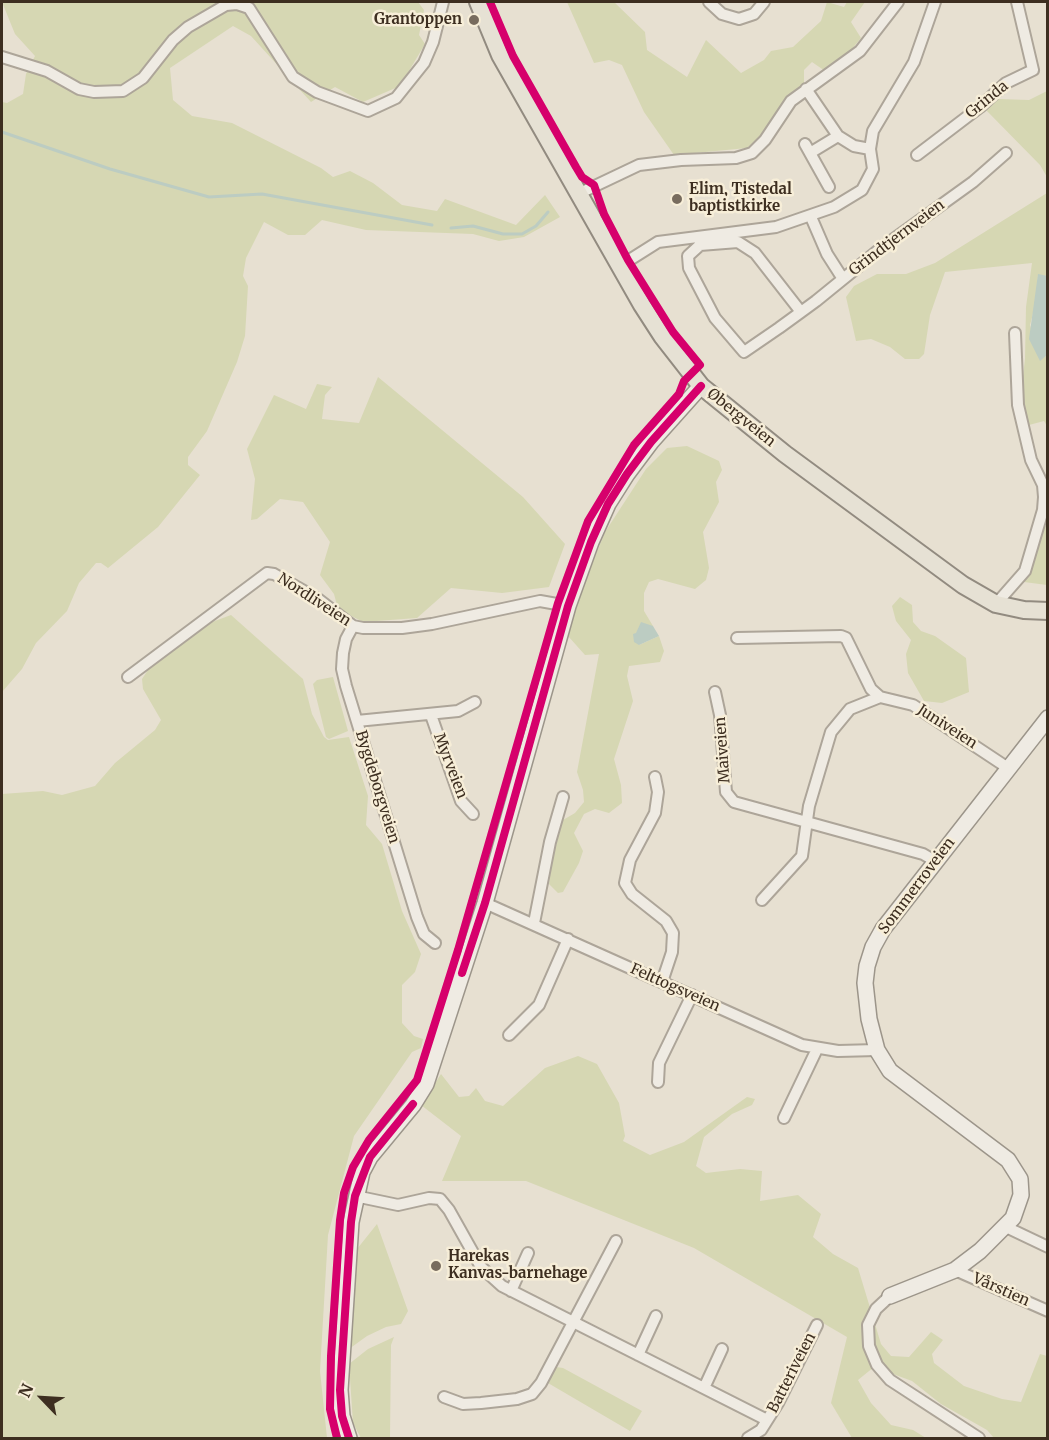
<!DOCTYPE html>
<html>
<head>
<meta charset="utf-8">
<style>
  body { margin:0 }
  #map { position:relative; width:1049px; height:1440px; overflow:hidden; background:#e7e0d1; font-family:Merriweather,serif }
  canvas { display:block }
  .frame { position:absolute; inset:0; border:3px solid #3d2e20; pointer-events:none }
  .north { position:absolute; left:12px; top:1368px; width:60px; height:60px; -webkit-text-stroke:4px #f7eed8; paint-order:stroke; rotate:295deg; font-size:16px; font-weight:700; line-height:24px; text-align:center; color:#3d2e20 }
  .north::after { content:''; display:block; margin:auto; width:21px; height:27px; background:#3d2e20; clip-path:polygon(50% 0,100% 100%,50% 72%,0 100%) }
</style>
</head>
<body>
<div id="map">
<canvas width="1049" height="1440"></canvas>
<div class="frame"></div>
<div class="north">N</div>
</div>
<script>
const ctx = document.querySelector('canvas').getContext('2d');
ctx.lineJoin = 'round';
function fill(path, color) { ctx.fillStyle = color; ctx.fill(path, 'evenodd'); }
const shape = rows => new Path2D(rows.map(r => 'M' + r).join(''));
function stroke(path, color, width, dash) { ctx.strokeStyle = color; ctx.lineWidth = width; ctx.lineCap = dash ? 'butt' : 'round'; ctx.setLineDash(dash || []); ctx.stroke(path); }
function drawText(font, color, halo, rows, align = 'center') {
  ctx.font = font + ' Merriweather,serif'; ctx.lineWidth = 5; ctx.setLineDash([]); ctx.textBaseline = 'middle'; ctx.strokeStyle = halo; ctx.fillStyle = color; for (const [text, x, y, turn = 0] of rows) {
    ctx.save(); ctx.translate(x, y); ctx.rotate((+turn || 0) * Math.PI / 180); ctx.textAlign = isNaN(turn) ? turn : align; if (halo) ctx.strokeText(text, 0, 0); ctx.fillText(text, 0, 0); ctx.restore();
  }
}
fill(shape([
  [2,2,418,2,424,10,419,35,425,44,400,86,363,102,335,87,311,102,251,36,233,26,170,68,173,100,192,116,232,123,321,168,333,177,350,171,373,183,402,205,437,211,445,199,516,225,545,195,560,217,524,237,499,241,473,234,366,230,322,220,305,235,288,235,264,222,246,258,243,276,248,286,245,336,237,362,207,431,188,457,188,465,200,475,158,527,108,568,101,563,96,563,79,583,67,611,36,643,22,669,2,692,2,102,7,103,23,94,26,74,35,56,15,34],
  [567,2,614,2,645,32,647,50,687,77,706,40,741,73,764,60,771,51,793,47,821,21,827,2,844,7,847,2,865,2,851,22,861,38,843,60,825,71,812,62,804,70,804,84,787,98,761,136,747,148,674,155,644,112,622,65,609,60,594,63],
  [1047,91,1047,177,1040,165,986,110,999,99,1029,100],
  [1047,193,1047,276,1038,275,1036,302,1030,325,1040,360,1047,355,1047,426,1044,421,1029,425,1021,394,1025,359,1026,307,1032,263,945,272,930,315,924,354,919,359,905,359,890,347,871,339,856,341,846,297,854,286,877,274,906,274,935,263],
  [378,377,523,497,565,544,549,587,502,593,451,588,417,618,363,622,338,609,334,594,320,575,330,542,303,502,280,499,257,519,251,520,255,479,247,449,274,395,306,409,317,384,332,387,325,395,322,419,359,423],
  [687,446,719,461,722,470,716,482,719,502,703,532,709,568,706,580,695,589,658,579,649,582,644,593,644,611,653,626,639,645,659,636,664,651,660,662,629,666,627,676,633,701,614,759,621,785,622,803,609,813,595,809,584,814,574,833,583,851,579,863,563,892,558,893,549,884,552,859,563,820,575,813,584,802,583,790,577,772,599,654,585,655,568,636,576,604,605,532,646,469,667,448],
  [1044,526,1047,526,1047,585,1024,582,1030,573],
  [900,597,912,605,913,622,921,631,935,636,966,658,969,692,942,703,924,701,908,673,906,654,911,640,896,621,892,606],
  [231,615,303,679,312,714,324,737,328,740,349,737,368,796,366,825,382,844,402,911,421,954,415,972,402,985,402,1023,414,1036,423,1039,421,1048,412,1052,354,1136,328,1235,320,1371,327,1438,2,1438,2,794,43,791,62,795,95,786,115,763,155,730,161,720,143,689,142,679,150,667,212,622],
  [333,677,348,731,329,739,326,737,313,684,317,680],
  [578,1056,597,1064,619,1103,625,1136,623,1141,650,1155,684,1142,747,1097,755,1099,752,1105,732,1114,704,1137,696,1166,706,1173,740,1169,762,1171,760,1201,798,1195,821,1214,813,1237,833,1254,858,1268,881,1344,891,1356,909,1357,931,1332,943,1340,932,1354,934,1363,964,1386,1002,1399,1021,1402,1040,1354,1047,1356,1047,1438,994,1438,987,1430,941,1404,912,1381,874,1367,858,1380,871,1403,891,1425,913,1430,926,1438,852,1438,831,1403,847,1337,694,1248,526,1181,442,1181,461,1136,421,1105,441,1074,459,1097,469,1096,476,1088,485,1101,503,1106,545,1068],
  [377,1224,408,1311,401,1324,386,1327,367,1336,349,1349,357,1249],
  [394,1337,391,1345,390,1438,361,1438,353,1423,349,1364,368,1349],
  [556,1367,563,1368,642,1411,630,1431,548,1383]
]), '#d6d7b3');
fill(shape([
  [1038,274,1048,276,1047,355,1040,361,1029,339],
  [641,622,653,626,659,636,639,645,634,642,633,634,636,633]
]), '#bcccc2');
stroke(shape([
  [2,132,110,169,209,197,262,194,432,225],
  [451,228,473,226,503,234,522,234,536,226,548,212]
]), '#bcccc2', 3);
const street = shape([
  [709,2,722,14,739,19,754,14,764,2],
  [2,57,47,71,79,89,94,92,123,91,143,78,173,40,188,27,226,5,237,4,249,8,293,77,317,92,368,111,396,98,424,63,433,42,443,2],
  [806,89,838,136,854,146,870,149],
  [805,144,829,187],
  [810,153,838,136],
  [917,155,980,107,1006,83,1033,70,1017,2],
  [578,194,639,165,681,160,736,158,752,153,765,140,791,101,860,51,898,2],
  [811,217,827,254,843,279],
  [620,266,658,242,776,227,834,207,862,190,873,169,870,149,873,131,914,62,935,2],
  [801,312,755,253,738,242,700,245,688,256,689,268,715,318,744,352,779,328,801,312,816,301,880,249,973,182,1006,153],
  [996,604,1025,571,1043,510,1044,497,1043,485,1031,460,1018,405,1015,333],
  [353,626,346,639,343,653,342,669,346,686,417,917,424,934,435,943],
  [737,638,841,636,846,638,871,689,880,697,913,705,1008,768],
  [128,677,267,573,274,574,318,599,353,626,363,628,402,628,432,624,540,601,568,606],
  [715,692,720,715,726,792,734,802,923,854,935,861],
  [431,715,461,801,473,814],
  [357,721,458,711,475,702],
  [655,777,658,792,655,813,630,860,625,883,632,894,666,921,673,933,672,952,662,982],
  [762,900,802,856,809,806,831,732,850,709,880,697],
  [485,903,802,1045,838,1051,877,1050],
  [534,923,550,842,563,797],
  [509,1035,539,1005,568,939],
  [658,1082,659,1063,692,995],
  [784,1118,817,1049],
  [355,1196,398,1205,429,1198,440,1199,449,1210,481,1267,502,1286,767,1420],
  [1006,1227,1048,1247],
  [955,1270,1048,1311],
  [511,1291,528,1253],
  [890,1296,876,1309,868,1325,869,1346,877,1365,890,1380,979,1438],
  [638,1355,656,1316],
  [704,1388,722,1349],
  [444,1397,463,1404,481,1403,517,1399,532,1394,541,1383,616,1241],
  [748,1438,761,1430,778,1403,817,1325]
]);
const secondary = shape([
  [890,1296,955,1270,980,1251,1013,1218,1021,1195,1020,1179,1008,1160,890,1071,877,1050,869,1019,865,983,867,966,873,947,883,929,1048,718],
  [349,1438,342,1416,340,1390,351,1222,362,1172,370,1157,413,1105,426,1084,485,903,568,606,591,542,608,504,627,474,651,442,701,386]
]);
const primary = shape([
  [478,2,500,55,642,305,662,336,701,386,785,454,963,585,996,604,1024,610,1048,611]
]);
stroke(street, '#ada599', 14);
stroke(secondary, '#9c958a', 18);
stroke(primary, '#928b80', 20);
stroke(street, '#efebe3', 10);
stroke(secondary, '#efebe3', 15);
stroke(primary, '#e6e1d4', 16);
stroke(shape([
  [462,973,485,903,568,606,591,542,608,504,627,474,651,442,701,386],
  [337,1438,330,1409,331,1356,340,1220,344,1193,353,1167,369,1140,417,1080,458,950,558,603,588,521,634,445,679,394,684,381,700,365,673,332,628,260,604,214,594,185,582,177,576,167,513,56,490,2],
  [349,1438,342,1416,340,1390,351,1222,355,1196,370,1157,413,1104]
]), '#d6006c', 8);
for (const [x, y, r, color] of [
  [474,20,6,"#786c5e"],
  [677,199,6,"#786c5e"],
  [436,1266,6,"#786c5e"]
]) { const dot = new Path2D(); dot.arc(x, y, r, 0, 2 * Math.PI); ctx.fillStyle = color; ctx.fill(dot); stroke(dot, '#f7eed8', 2); }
drawText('bold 15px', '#3d2e20', '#f7eed8', [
  ["Grantoppen",462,20,"right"],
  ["Elim, Tistedal",689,190],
  ["baptistkirke",689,207],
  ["Harekas",448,1257],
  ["Kanvas-barnehage",448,1274]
], 'left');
drawText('15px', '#3d2e20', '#f7eed8', [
  ["Grinda",987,100,-39],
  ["Grindtjernveien",897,238,-37],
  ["Øbergveien",741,418,39],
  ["Nordliveien",314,600,33],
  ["Juniveien",947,727,33],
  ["Maiveien",723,750,-94],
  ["Myrveien",450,766,69],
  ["Bygdeborgveien",377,787,73],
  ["Sommerroveien",917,886,-53],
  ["Felttogsveien",675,988,24],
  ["Vårstien",1001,1290,24],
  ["Batteriveien",792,1373,-63]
]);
</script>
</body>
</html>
